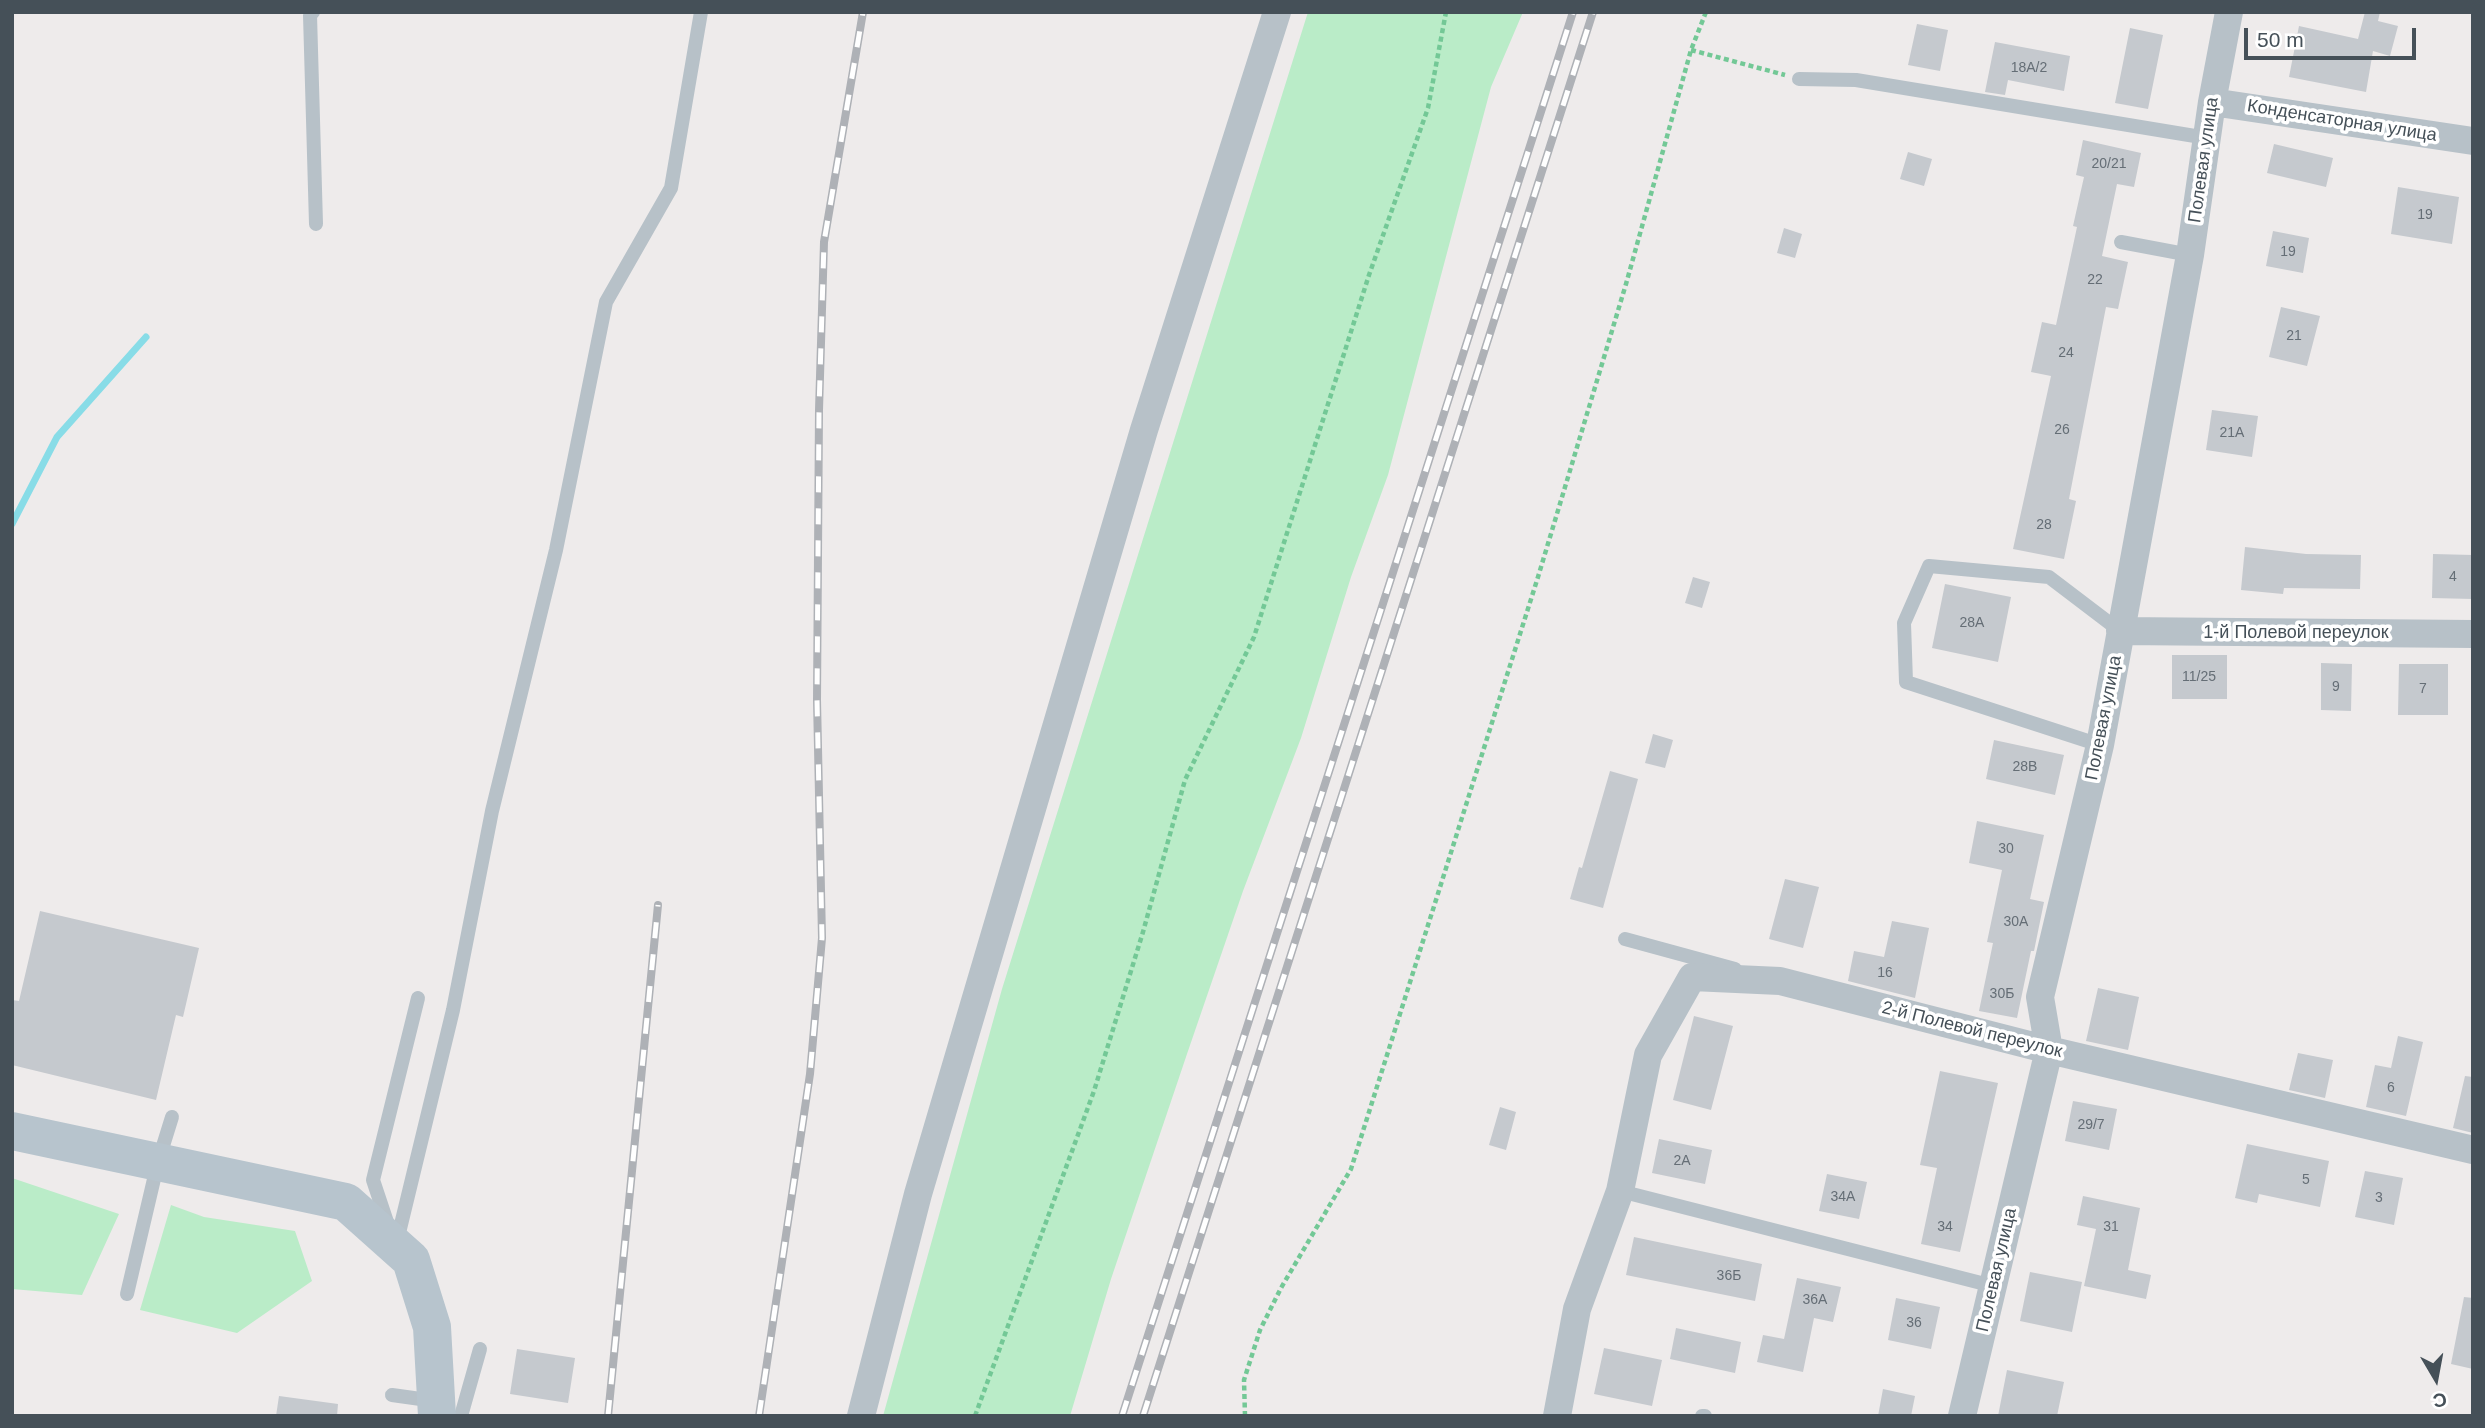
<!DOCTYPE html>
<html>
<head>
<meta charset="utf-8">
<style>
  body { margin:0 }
  #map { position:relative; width:2485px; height:1428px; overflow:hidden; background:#eeebeb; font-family:Arial,sans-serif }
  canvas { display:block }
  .frame { position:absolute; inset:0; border:14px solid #455058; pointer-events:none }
  .north { position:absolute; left:2401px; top:1344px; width:70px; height:70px; -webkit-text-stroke:5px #fff; paint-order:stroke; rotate:170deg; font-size:19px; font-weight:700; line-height:28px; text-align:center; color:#455058 }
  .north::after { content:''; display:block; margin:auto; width:24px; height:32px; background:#455058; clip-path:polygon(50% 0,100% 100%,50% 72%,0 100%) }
  .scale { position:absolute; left:2244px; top:28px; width:172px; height:32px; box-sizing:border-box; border:4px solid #455058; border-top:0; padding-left:9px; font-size:21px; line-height:24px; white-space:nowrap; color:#455058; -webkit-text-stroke:5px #fff; paint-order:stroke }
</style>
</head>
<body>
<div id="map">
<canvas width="2485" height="1428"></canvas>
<div class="frame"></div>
<div class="north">С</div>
<div class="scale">50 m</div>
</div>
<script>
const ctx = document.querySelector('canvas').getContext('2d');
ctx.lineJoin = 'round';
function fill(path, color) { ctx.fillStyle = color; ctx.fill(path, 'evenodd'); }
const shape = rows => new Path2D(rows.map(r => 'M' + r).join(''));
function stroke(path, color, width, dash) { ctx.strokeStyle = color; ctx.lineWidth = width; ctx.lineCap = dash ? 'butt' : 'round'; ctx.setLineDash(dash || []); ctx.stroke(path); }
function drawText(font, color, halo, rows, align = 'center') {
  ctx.font = font + ' Arial,sans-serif'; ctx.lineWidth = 7; ctx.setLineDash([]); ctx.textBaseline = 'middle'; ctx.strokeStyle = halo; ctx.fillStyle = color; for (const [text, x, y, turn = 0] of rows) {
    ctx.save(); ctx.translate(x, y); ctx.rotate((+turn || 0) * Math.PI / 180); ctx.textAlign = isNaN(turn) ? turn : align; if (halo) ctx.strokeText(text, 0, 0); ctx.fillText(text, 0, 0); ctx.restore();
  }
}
fill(shape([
  [1308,12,1523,12,1491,87,1388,475,1351,577,1301,738,1243,891,1188,1051,1111,1279,1070,1416,883,1416,1002,989],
  [12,1178,119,1214,82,1295,12,1289],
  [171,1205,204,1217,295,1231,312,1281,237,1333,140,1310]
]), '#baecc8');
stroke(shape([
  [12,524,57,437,146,337]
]), '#88dce7', 7);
fill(shape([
  [2365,12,2380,12,2378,21,2398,26,2390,56,2373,51,2366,92,2289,77,2299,26,2358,39],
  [1917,24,1948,30,1940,71,1908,65],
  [2130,28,2163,35,2148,109,2115,103],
  [1995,42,2070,56,2064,91,2008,80,2005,95,1985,92],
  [2083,140,2141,153,2134,187,2117,184,2102,256,2128,262,2118,309,2106,307,2069,499,2076,501,2064,559,2013,549,2051,376,2031,372,2042,322,2056,325,2077,227,2073,226,2084,177,2076,175],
  [2274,144,2333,158,2326,187,2267,173],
  [1908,152,1932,159,1924,186,1900,179],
  [2398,187,2459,197,2452,244,2391,234],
  [1784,228,1802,234,1795,258,1777,253],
  [2273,231,2309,238,2303,273,2266,266],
  [2281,307,2320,316,2307,366,2269,357],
  [2212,410,2258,416,2252,457,2206,450],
  [2245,547,2306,554,2361,555,2360,589,2284,588,2283,594,2241,590],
  [2433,554,2473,555,2473,599,2432,598],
  [1693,577,1710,582,1702,608,1685,603],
  [1945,584,2011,597,1998,662,1932,648],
  [2172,655,2227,655,2227,699,2172,699],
  [2321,663,2352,664,2351,711,2321,710],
  [2399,664,2448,664,2448,715,2398,715],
  [1653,734,1673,740,1665,768,1645,763],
  [1994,740,2064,755,2055,795,1986,779],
  [1610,771,1638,779,1603,908,1570,899,1579,867,1582,868],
  [1977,821,2044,835,2030,899,2044,902,2034,951,2031,951,2017,1018,1979,1011,1993,943,1987,942,2002,870,1969,863],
  [1785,879,1819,887,1803,948,1769,939],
  [40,911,199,948,183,1017,176,1015,156,1100,12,1065,12,1000,19,1001],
  [1892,921,1929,928,1915,998,1848,981,1854,951,1884,957],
  [2098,988,2139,997,2128,1050,2086,1041],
  [1694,1016,1733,1026,1711,1110,1673,1100],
  [2398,1036,2423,1042,2406,1116,2366,1107,2375,1065,2391,1068],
  [2298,1053,2333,1060,2325,1098,2289,1090],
  [1940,1071,1998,1083,1960,1252,1921,1244,1937,1168,1920,1165],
  [2465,1076,2473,1077,2473,1133,2453,1128],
  [2073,1101,2117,1109,2109,1150,2065,1141],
  [1500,1107,1516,1112,1506,1150,1489,1145],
  [1659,1139,1712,1150,1705,1184,1652,1173],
  [2247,1144,2329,1161,2320,1207,2259,1194,2257,1203,2235,1198],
  [2365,1171,2403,1178,2394,1225,2355,1217],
  [1827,1174,1867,1182,1859,1219,1819,1211],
  [2083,1196,2140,1208,2128,1270,2151,1275,2146,1299,2084,1286,2096,1229,2077,1225],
  [1634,1237,1762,1264,1755,1301,1626,1275],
  [2030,1272,2082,1282,2072,1332,2020,1321],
  [1797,1278,1841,1287,1833,1322,1814,1318,1803,1372,1757,1362,1763,1335,1784,1339],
  [2464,1297,2473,1298,2473,1369,2451,1364],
  [1896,1298,1940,1307,1931,1349,1888,1340],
  [1676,1328,1741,1342,1735,1373,1670,1359],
  [1604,1348,1662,1360,1652,1406,1594,1394],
  [517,1349,575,1358,568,1403,510,1394],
  [2007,1370,2064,1382,2057,1416,1998,1416],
  [1883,1389,1915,1396,1911,1416,1878,1416],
  [279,1396,338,1404,337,1416,276,1416]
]), '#c5c9ce');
stroke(shape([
  [1691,50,1785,75],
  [975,1416,1094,1091,1143,932,1185,780,1254,637,1369,275,1428,108,1446,12],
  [1245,1416,1244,1380,1260,1330,1281,1288,1351,1169,1538,577,1626,284,1691,50,1706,12]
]), '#73c896', 4.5, [5, 3.5]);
stroke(shape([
  [313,12,310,15,316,224],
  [1799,79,1856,80,2207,138],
  [2121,242,2190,255],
  [2100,745,1906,682,1904,623,1929,566,2049,577,2120,631],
  [1625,939,1735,969],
  [1620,1191,1993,1286],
  [388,1225,373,1180,418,998],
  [397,1241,453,1010,492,811,556,550,606,302,671,188,701,12],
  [127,1294,158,1162,172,1117],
  [392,1395,435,1401],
  [461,1416,480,1349],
  [1702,1416,1705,1416]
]), '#b7c1c8', 14);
stroke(shape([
  [2212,102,2473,141],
  [2120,631,2473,634],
  [861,1416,918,1194,1144,430,1277,12],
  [1557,1416,1577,1309,1620,1191,1648,1055,1692,977,1780,981,2049,1050,2473,1150],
  [1962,1416,2049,1050,2040,997,2100,745,2190,255,2212,102,2229,12]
]), '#b7c1c8', 28);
stroke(shape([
  [12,1131,346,1202,411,1260,432,1327,437,1416]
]), '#b7c4cd', 38);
const rail = shape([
  [608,1416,658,905],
  [759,1416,810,1074,822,938,817,700,819,410,824,242,863,12],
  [1122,1416,1573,12],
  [1143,1416,1593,12]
]);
stroke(rail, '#aeb1b6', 8);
stroke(rail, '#fff', 5, [16]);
drawText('14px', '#656e76', null, [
  ["18А/2",2029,68],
  ["20/21",2109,164],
  ["19",2425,215],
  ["19",2288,252],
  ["22",2095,280],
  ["21",2294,336],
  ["24",2066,353],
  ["26",2062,430],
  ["21А",2232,433],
  ["28",2044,525],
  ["4",2453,577],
  ["28А",1972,623],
  ["11/25",2199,677],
  ["9",2336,687],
  ["7",2423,689],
  ["28В",2025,767],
  ["30",2006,849],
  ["30А",2016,922],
  ["16",1885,973],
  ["30Б",2002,994],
  ["6",2391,1088],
  ["29/7",2091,1125],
  ["2А",1682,1161],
  ["5",2306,1180],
  ["34А",1843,1197],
  ["3",2379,1198],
  ["34",1945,1227],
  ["31",2111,1227],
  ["36Б",1729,1276],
  ["36А",1815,1300],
  ["36",1914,1323]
]);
drawText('18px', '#455058', '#fff', [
  ["Конденсаторная улица",2342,121,9],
  ["Полевая улица",2204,160,-82],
  ["1-й Полевой переулок",2296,633],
  ["Полевая улица",2104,718,-79],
  ["2-й Полевой переулок",1972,1030,14],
  ["Полевая улица",1997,1270,-77]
]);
</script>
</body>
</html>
